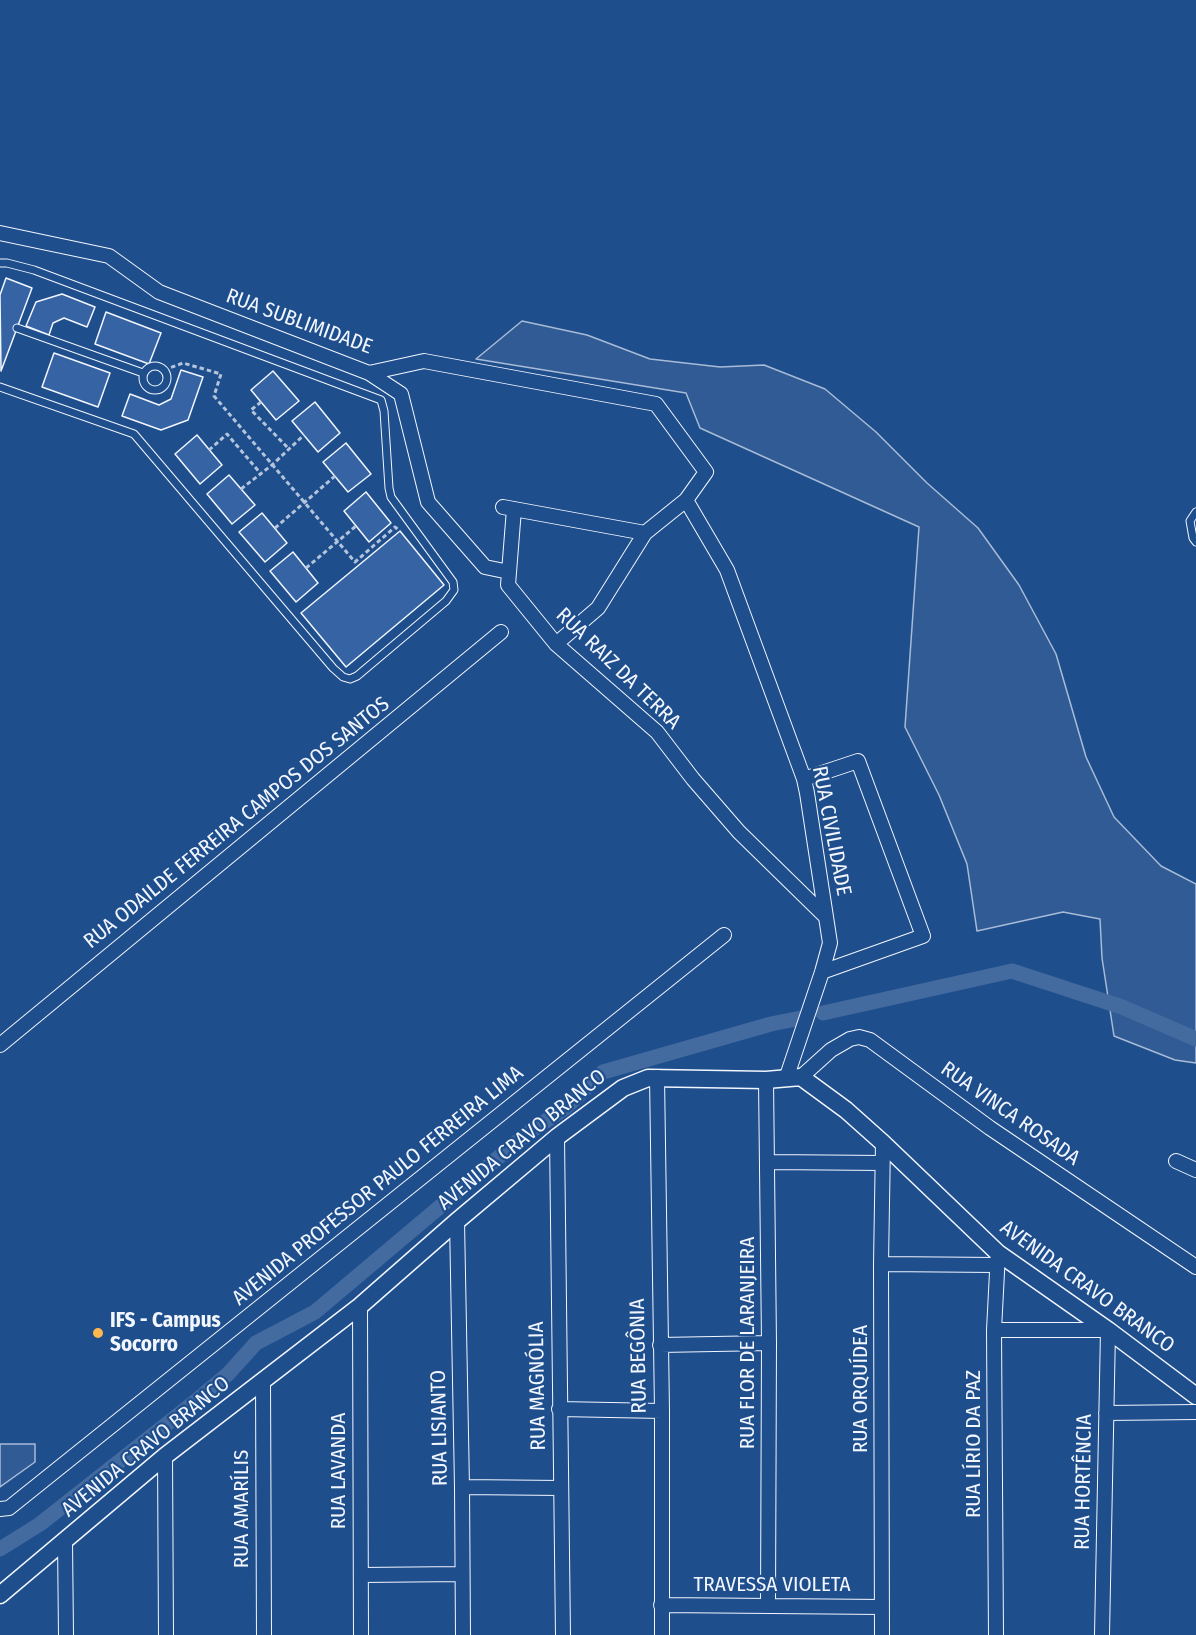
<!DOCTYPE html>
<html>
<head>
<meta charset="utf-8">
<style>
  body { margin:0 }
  canvas { display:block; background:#1f4e8c }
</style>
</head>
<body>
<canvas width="1196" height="1635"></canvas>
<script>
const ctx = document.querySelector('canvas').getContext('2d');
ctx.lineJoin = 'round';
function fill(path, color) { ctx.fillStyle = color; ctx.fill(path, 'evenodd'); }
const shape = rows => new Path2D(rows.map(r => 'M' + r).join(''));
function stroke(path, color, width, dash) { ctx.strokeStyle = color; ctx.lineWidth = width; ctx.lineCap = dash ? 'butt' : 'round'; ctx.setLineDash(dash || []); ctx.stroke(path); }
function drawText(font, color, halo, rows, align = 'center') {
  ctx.font = font + ' "Fira Sans Condensed",sans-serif'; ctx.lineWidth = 4.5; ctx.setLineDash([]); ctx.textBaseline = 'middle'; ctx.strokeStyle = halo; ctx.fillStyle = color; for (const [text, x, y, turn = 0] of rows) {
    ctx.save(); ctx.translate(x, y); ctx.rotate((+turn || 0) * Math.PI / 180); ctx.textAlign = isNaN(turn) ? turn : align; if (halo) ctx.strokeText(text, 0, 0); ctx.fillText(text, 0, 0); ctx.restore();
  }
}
const built = shape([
  [522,321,587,335,650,359,720,367,764,365,825,389,876,432,927,483,978,528,1019,585,1056,654,1086,757,1114,817,1161,866,1196,884,1196,1063,1175,1060,1114,1036,1102,958,1100,919,1063,912,977,931,967,864,939,795,905,727,919,527,700,428,686,393,476,359,522,321],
  [0,1444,35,1444,35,1462,0,1487,0,1444]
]);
fill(built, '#305b95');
stroke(built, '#a8bbd7', 1.5);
stroke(shape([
  [823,1013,1012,971,1122,1007,1196,1039],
  [0,1549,40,1524,191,1405,228,1374,256,1343,315,1312,525,1135,565,1108,603,1072,771,1024,801,1018]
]), '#446ba0', 15);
const building = shape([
  [6,278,32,288,1,371,0,295,6,278],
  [62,294,95,307,87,327,64,318,53,323,49,335,26,326,36,302,62,294],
  [106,312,161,333,149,364,95,344,106,312],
  [54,353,110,373,98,407,42,387,54,353],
  [181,370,203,377,188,420,161,430,122,416,130,394,159,405,171,399,181,370],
  [273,371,299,401,276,420,251,390,273,371],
  [315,402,340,433,318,452,292,421,315,402],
  [197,435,222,465,200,484,175,454,197,435],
  [346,443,371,474,348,492,323,462,346,443],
  [229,475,255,505,232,524,207,494,229,475],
  [366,492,391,523,369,542,344,511,366,492],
  [262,513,287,543,265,562,239,532,262,513],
  [400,531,444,585,346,667,301,613,400,531],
  [293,552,318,583,296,602,270,571,293,552]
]);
fill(building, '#3563a3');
stroke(building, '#f2f6ff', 1.5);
const service = shape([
  [0,263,7,263,34,270,381,400,384,411,389,488,391,497,453,582,454,590,446,601,357,676,350,679,343,677,333,668,134,434,0,387],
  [17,328,143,373],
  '143 378a12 12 0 1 1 24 0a12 12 0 1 1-24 0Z',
  [1196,512,1190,521,1193,538,1196,542]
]);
const minor = shape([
  [0,233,109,256,159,292,369,373,424,361,656,404,706,472,686,500,645,533,598,608,556,644],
  [369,373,401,394,428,502,485,567,509,572],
  [686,500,727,570,804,779,807,793,830,943,822,972,786,1079],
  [503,507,645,533],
  [514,509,508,585,556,644,657,732,693,779,739,832,826,917],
  [804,779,858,761,923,936,822,972],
  [0,1045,501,632],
  [657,1077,662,1411,662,1635],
  [801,1077,831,1050,850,1039,859,1037,870,1040,990,1128,1196,1267],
  [766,1080,769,1343,768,1605],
  [557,1137,563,1635],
  [1176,1161,1196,1170],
  [768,1162,882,1163],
  [457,1221,462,1487,463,1635],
  [881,1264,996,1265],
  [360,1306,361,1635],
  [994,1330,1108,1330,1102,1635],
  [660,1345,769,1343],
  [263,1382,264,1635],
  [559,1409,662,1411],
  [1106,1413,1196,1412],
  [165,1456,166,1635],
  [462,1487,561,1488],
  [0,1509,9,1508,724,935],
  [65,1541,66,1635],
  [361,1575,462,1574],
  [661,1605,882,1607],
  [882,1635,881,1264,883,1143],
  [996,1635,994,1330,998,1253]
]);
const tertiary = shape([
  [0,1595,165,1456,360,1306,457,1221,557,1137,623,1088,648,1078,766,1080,801,1077,846,1110,883,1143,998,1253,1108,1330,1196,1396]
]);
stroke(service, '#f2f6ff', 9);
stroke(minor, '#f2f6ff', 16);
stroke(tertiary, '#f2f6ff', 19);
stroke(shape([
  [164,370,183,363,221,374,214,396,355,562,395,527,400,531],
  [261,402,251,410,289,449],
  [209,450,227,434,261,474],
  [241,489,272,465,304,435],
  [275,528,335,476],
  [306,568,356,526]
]), '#b3c4dc', 3, [4.5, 3]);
stroke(service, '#1f4e8c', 7);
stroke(minor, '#1f4e8c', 14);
stroke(tertiary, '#1f4e8c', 16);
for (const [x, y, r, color] of [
  [98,1333,6,"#ffb74d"]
]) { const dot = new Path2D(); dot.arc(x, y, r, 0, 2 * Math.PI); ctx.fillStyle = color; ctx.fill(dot); stroke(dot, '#1f4e8c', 2); }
drawText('21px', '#f2f6ff', '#1f4e8c', [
  ["RUA SUBLIMIDADE",299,322,20],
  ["RUA RAIZ DA TERRA",618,669,44],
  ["RUA ODAILDE FERREIRA CAMPOS DOS SANTOS",237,823,-39],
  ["RUA CIVILIDADE",831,831,79],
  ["RUA VINCA ROSADA",1010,1114,35],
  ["AVENIDA CRAVO BRANCO",522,1140,-39],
  ["AVENIDA PROFESSOR PAULO FERREIRA LIMA",378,1186,-39],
  ["AVENIDA CRAVO BRANCO",1087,1287,36],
  ["RUA FLOR DE LARANJEIRA",748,1343,-90],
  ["RUA BEGÔNIA",639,1356,-91],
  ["RUA MAGNÓLIA",538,1386,-91],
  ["RUA ORQUÍDEA",861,1389,-90],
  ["RUA LISIANTO",440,1428,-91],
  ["RUA LÍRIO DA PAZ",974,1444,-90],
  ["AVENIDA CRAVO BRANCO",146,1447,-39],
  ["RUA LAVANDA",339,1471,-90],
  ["RUA HORTÊNCIA",1084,1482,-89],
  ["RUA AMARÍLIS",242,1509,-90],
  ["TRAVESSA VIOLETA",772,1585]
]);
drawText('bold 21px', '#f2f6ff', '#1f4e8c', [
  ["IFS - Campus",110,1321],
  ["Socorro",110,1345]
], 'left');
</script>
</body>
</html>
